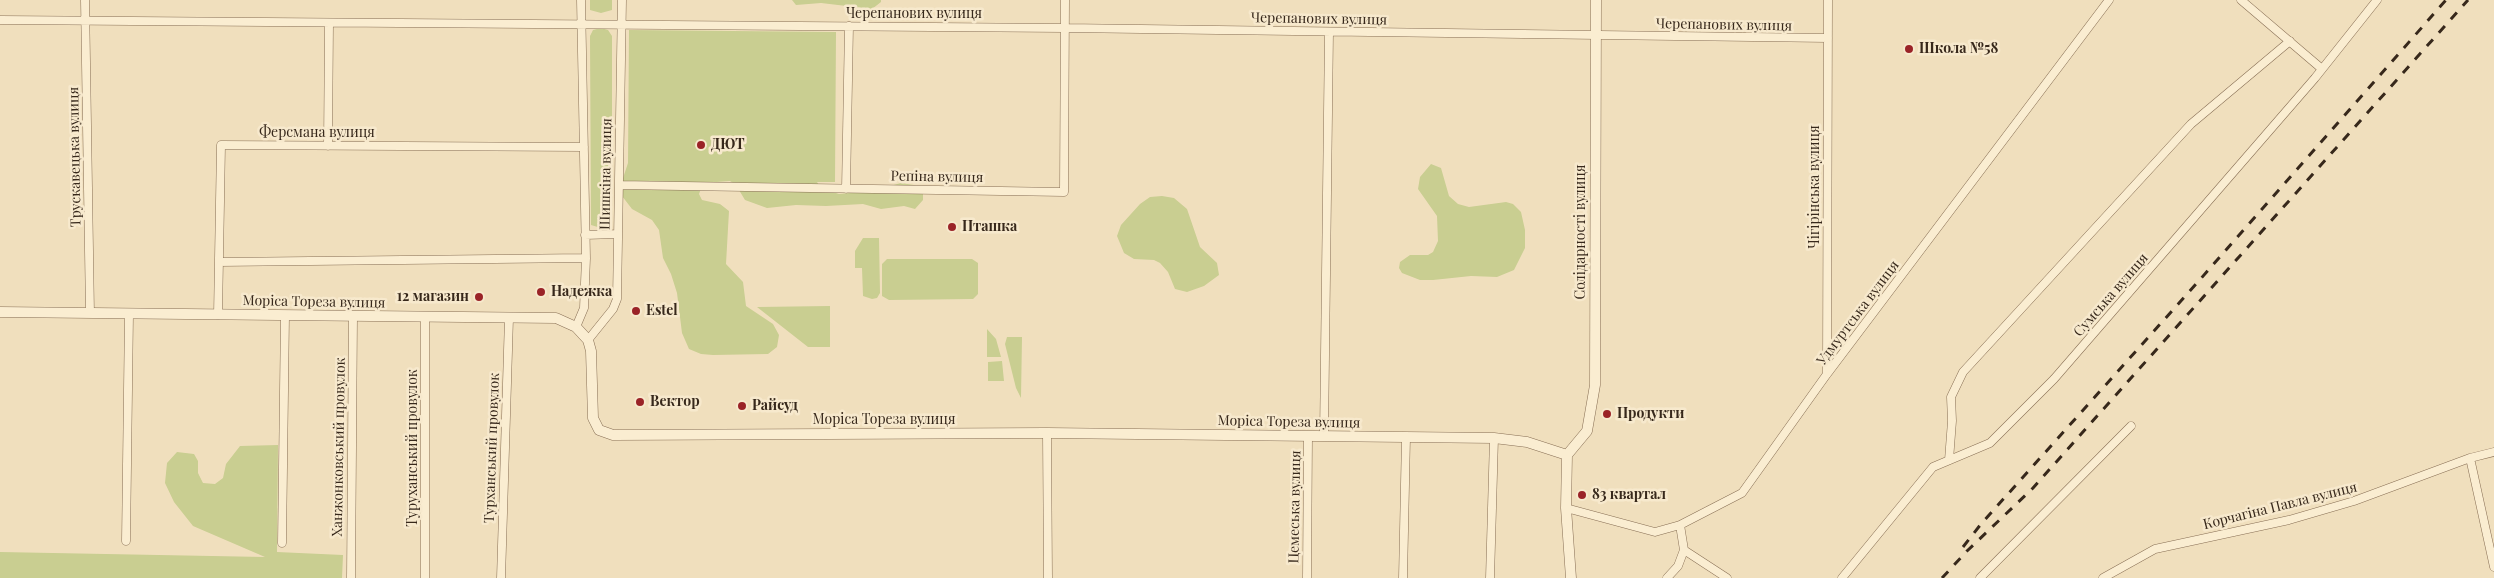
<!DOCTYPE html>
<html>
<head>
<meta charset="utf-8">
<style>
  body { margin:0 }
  canvas { display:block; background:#f0dfbd }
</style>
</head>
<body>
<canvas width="2494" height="578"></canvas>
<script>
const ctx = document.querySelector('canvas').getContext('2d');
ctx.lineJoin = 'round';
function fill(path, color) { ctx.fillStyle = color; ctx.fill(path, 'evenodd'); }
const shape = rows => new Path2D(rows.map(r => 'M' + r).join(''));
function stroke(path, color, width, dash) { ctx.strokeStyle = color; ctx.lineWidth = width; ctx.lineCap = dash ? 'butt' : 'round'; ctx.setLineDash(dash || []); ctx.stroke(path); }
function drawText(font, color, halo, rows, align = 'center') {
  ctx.font = font + ' "Playfair Display",serif'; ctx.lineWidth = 5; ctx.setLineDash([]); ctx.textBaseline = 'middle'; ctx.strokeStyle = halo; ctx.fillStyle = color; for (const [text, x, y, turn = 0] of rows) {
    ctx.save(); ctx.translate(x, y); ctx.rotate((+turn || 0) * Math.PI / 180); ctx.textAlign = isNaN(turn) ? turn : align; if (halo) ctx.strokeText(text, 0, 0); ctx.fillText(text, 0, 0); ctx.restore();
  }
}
fill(shape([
  [590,0,612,0,612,10,601,13,590,10],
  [792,0,881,0,881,2,872,9,821,3,796,5],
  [601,28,608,30,612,36,612,225,601,228,591,225,590,36,593,30],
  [629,30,836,32,835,182,817,182,821,188,839,194,871,191,901,183,914,185,923,194,923,200,915,209,904,206,881,209,863,204,826,206,796,205,767,208,745,200,736,185,730,181,703,183,699,194,702,200,720,204,729,211,726,264,743,282,746,306,773,324,779,335,777,347,768,354,713,355,701,354,689,349,682,333,677,293,671,274,663,258,659,230,652,220,632,209,622,196,621,184,628,163],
  [1431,164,1441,168,1449,196,1458,204,1469,207,1506,202,1513,204,1521,212,1525,230,1525,248,1514,270,1497,277,1471,276,1433,280,1420,280,1402,273,1399,268,1400,262,1410,255,1428,255,1433,252,1438,241,1437,216,1418,189,1420,177],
  [1162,196,1174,198,1187,209,1200,247,1217,263,1219,275,1204,286,1187,292,1175,289,1168,272,1160,263,1154,260,1134,259,1124,253,1117,236,1121,225,1140,204,1150,197],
  [863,238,879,238,880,293,877,298,872,299,863,296,862,268,855,268,855,251],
  [887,259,972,259,978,263,978,294,973,299,889,300,882,296,882,264],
  [830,306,830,347,808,347,757,307],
  [987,329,996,339,1001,357,987,357],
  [1007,337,1022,337,1021,398,1016,388,1005,344],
  [1002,361,1004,381,988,381,988,362],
  [278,445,277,552,343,555,342,578,0,578,0,552,265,557,193,526,174,502,165,483,167,463,177,452,194,454,198,461,198,473,203,483,215,484,223,478,226,464,240,446]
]), '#c9ce91');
const minor = shape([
  [85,0,90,313],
  [2241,0,2322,69],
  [0,20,1065,28,1828,38],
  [328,146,329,23],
  [619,185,1064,192,1065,0],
  [846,189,849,26],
  [585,235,617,234],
  [219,262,586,258],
  [218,315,221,145,584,147],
  [425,317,425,578],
  [576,327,584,308,586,258,581,0],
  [588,340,613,309,617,299,622,0],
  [1827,374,1828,0],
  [1047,433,1048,578],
  [1324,436,1329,32],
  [2470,458,2494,567],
  [1949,460,1952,421,1951,397,1963,372,2191,124,2290,41],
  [1566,508,1655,532,1680,525,1742,493,1827,374,2109,0],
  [126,541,129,314],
  [282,543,285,315],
  [1684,550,1727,578],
  [351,578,353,316],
  [501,578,509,318],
  [1307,578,1308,436],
  [1403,578,1406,437],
  [1490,578,1494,438],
  [1667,578,1678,566,1684,550,1680,525],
  [1842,578,1933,467,1990,443,2054,379,2315,78,2377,0],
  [1980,578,2131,426],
  [2103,578,2155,549,2289,520,2354,501,2470,458,2494,452]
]);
const tertiary = shape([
  [0,312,556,318,576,327,588,340,591,351,593,418,599,430,613,435,1047,433,1494,438,1527,442,1567,455,1566,508,1571,578],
  [1567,455,1587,431,1595,385,1596,0]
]);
stroke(minor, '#886f55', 9);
stroke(tertiary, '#886f55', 11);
stroke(minor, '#faedd1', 8);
stroke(tertiary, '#faedd1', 10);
stroke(shape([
  [1963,547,1981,524,2197,283,2446,0],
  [1942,578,1967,551,2033,488,2468,0]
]), '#37281b', 3, [9, 9]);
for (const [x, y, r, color] of [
  [1909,49,5,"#9a2327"],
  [701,145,5,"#9a2327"],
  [952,227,5,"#9a2327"],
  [541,292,5,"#9a2327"],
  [479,297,5,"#9a2327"],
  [636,311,5,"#9a2327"],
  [640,402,5,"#9a2327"],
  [742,406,5,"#9a2327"],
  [1607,414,5,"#9a2327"],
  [1582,495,5,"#9a2327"]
]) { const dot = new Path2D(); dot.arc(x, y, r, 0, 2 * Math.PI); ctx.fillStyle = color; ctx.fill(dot); stroke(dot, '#f7e9cd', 2); }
drawText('14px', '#37281b', '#f7e9cd', [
  ["Черепанових вулиця",914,14],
  ["Черепанових вулиця",1319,19,1],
  ["Черепанових вулиця",1724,25,1],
  ["Ферсмана вулиця",317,133],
  ["Трускавецька вулиця",75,157,-91],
  ["Шишкiна вулиця",606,174,-89],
  ["Репiна вулиця",937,177,1],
  ["Чiгiрiнська вулиця",1815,187,-90],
  ["Солідарності вулиця",1581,232,-90],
  ["Сумська вулиця",2111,295,-49],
  ["Моріса Тореза вулиця",314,302,1],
  ["Удмуртська вулиця",1858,313,-53],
  ["Моріса Тореза вулиця",884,420],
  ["Моріса Тореза вулиця",1289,422,1],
  ["Ханжонковський провулок",339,447,-89],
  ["Туруханський провулок",413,448,-90],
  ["Турханський провулок",492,448,-88],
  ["Корчагіна Павла вулиця",2280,506,-14],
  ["Цемеська вулиця",1295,507,-89]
]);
drawText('bold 14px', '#37281b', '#f7e9cd', [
  ["Школа №58",1919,49],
  ["ДЮТ",711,145],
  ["Пташка",962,227],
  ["Надежка",551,292],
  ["12 магазин",469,297,"right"],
  ["Estel",646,311],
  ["Вектор",650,402],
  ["Райсуд",752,406],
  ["Продукти",1617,414],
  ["83 квартал",1592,495]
], 'left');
</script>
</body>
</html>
